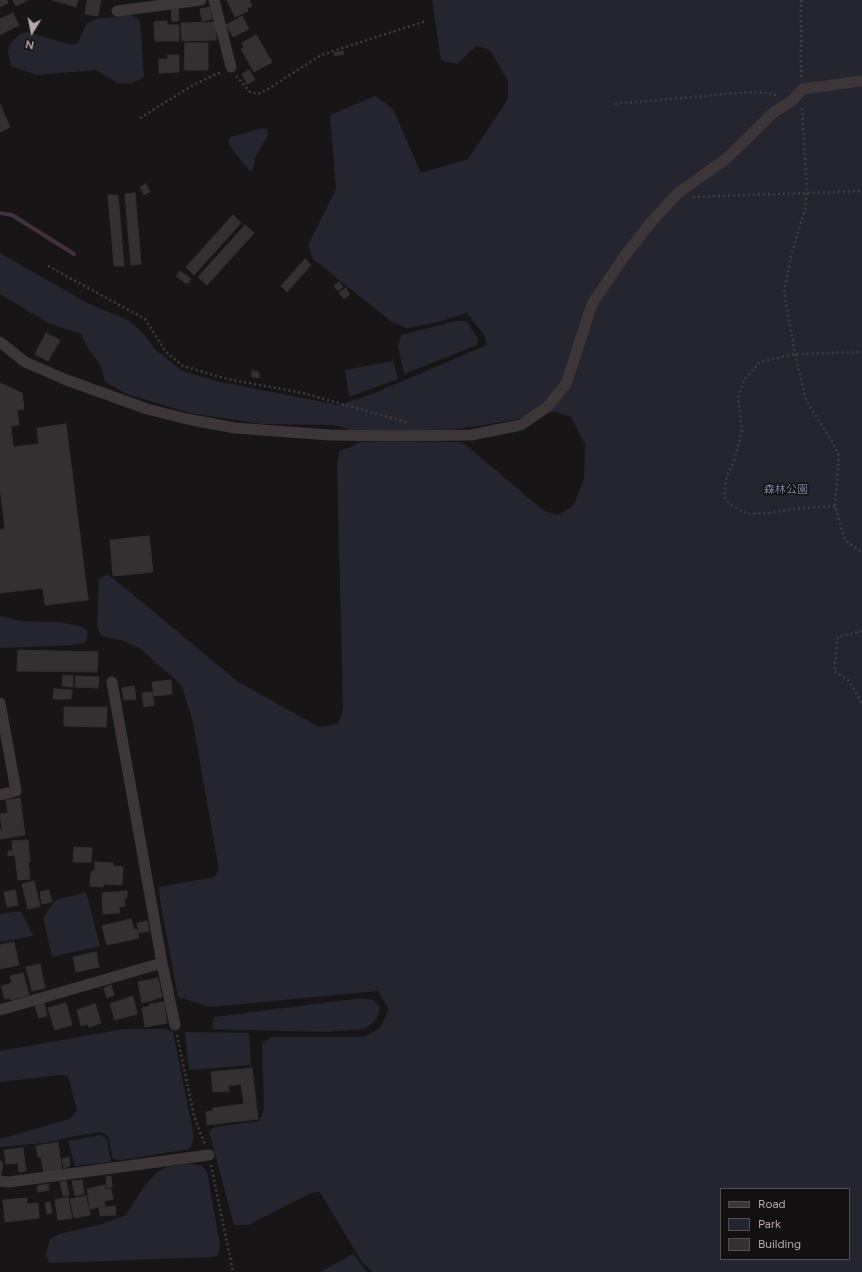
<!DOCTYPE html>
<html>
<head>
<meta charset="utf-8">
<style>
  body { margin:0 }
  #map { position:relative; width:862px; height:1272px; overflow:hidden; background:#171515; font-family:Figtree,sans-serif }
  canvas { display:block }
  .legend { position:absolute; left:720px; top:1188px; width:130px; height:72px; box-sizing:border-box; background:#121010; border:1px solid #544c50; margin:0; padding:5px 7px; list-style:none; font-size:12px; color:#b8a6af }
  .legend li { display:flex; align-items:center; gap:8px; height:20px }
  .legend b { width:20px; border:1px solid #544c50 }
  .north { position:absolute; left:12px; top:12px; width:40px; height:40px; -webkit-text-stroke:3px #121010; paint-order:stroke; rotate:190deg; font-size:11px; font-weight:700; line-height:16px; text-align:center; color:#b8a6af }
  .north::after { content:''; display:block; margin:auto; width:14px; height:18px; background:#b8a6af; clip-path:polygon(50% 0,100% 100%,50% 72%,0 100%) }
</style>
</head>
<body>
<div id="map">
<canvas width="862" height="1272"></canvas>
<ul class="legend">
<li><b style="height:5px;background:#3c3638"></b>Road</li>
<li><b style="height:11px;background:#25252f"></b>Park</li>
<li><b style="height:11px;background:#333031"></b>Building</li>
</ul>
<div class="north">N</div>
</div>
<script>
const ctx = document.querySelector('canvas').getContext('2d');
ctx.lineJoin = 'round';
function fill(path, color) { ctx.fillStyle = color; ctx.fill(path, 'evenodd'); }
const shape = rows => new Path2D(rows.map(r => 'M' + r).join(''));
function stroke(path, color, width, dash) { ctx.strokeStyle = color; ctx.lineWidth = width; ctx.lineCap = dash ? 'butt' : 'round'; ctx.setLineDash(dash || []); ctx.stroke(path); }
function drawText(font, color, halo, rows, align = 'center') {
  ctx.font = font + ' Figtree,"Noto Sans JP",sans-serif'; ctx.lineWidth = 3; ctx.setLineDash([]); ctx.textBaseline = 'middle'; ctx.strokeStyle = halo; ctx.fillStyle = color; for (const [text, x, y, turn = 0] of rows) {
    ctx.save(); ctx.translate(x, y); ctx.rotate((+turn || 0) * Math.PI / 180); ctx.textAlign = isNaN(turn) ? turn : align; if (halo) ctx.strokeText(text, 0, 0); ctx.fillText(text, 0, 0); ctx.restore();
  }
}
fill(shape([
  [432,0,862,0,862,1272,373,1272,362,1262,320,1192,311,1193,248,1225,234,1225,209,1131,215,1127,259,1121,264,1109,262,1043,272,1037,363,1037,379,1029,389,1010,378,991,210,1007,178,997,160,900,159,887,214,877,219,870,193,723,182,686,173,677,157,664,141,649,121,640,101,636,97,626,99,579,108,574,237,681,319,727,338,724,343,709,337,462,340,450,352,447,359,442,458,442,466,445,544,511,558,515,573,506,584,479,585,444,571,417,556,412,473,427,418,432,359,432,334,425,262,424,190,413,126,394,105,381,101,366,89,350,81,334,48,323,0,294,0,253,89,304,128,320,141,331,156,350,182,371,220,382,339,405,372,394,487,345,484,335,467,313,437,322,407,328,392,322,313,259,308,245,336,189,330,115,375,96,393,109,421,173,468,159,508,99,508,81,490,50,476,46,457,64,441,60],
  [721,1189,849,1189,849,1259,721,1259],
  [131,15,140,20,144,77,130,84,117,83,96,70,36,75,11,66,8,52,10,44,20,34,28,32,71,45,78,43,86,24,95,19],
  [264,128,267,129,268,135,255,158,253,170,250,171,234,152,229,144,228,140,230,137],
  [457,321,466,321,478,338,477,345,404,374,398,346,401,335],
  [393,361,398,379,349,397,345,370],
  [0,616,21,621,58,622,80,626,87,630,87,638,85,643,73,645,0,648],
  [86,892,100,946,52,957,43,917,56,900],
  [21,911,33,936,0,942,0,914],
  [362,998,373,1000,380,1007,379,1014,374,1022,364,1029,324,1032,212,1029,214,1017],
  [124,1029,166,1029,173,1032,193,1131,193,1141,190,1149,121,1160,113,1159,108,1136,101,1132,75,1136,44,1143,0,1147,0,1139,66,1120,71,1118,77,1110,68,1076,59,1075,0,1082,0,1051],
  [185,1032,249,1033,251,1065,189,1070],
  [101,1135,107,1139,111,1162,75,1166,68,1141],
  [188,1164,201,1165,207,1172,220,1245,219,1253,215,1257,49,1263,46,1255,50,1239,59,1234,102,1224,126,1215,145,1185,157,1172,167,1167],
  [353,1254,367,1272,320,1272]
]), '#25252f');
stroke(shape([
  [0,213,12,215,74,254]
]), '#43303e', 4);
const building = shape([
  [0,0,7,0,8,3,0,7,0,0],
  [13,0,28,0,16,6,13,0],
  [52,0,78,0,76,7,52,0],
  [87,0,101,0,98,16,85,14,87,0],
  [227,0,249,0,252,6,247,8,248,11,235,17,227,0],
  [171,7,178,7,179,21,172,21,171,7],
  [210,7,212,19,202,21,200,9,210,7],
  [13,13,19,25,0,35,0,19,13,13],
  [242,16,249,29,233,37,226,25,242,16],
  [167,21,167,25,179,25,179,41,155,41,154,22,167,21],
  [216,22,216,40,182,41,181,23,216,22],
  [256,35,272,62,254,72,241,49,244,47,242,43,256,35],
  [185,43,208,43,208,70,184,70,185,43],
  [343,51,344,54,335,56,334,53,343,51],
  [168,55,179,55,179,72,159,73,159,59,168,59,168,55],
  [249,70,255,80,247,84,242,74,249,70],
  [0,104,10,127,0,132,0,104],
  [146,184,150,192,144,195,140,187,146,184],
  [135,193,141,264,131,265,125,194,135,193],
  [108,195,118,195,124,266,114,266,108,195],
  [233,215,241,223,194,275,186,267,233,215],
  [245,225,254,233,207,285,198,277,245,225],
  [305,259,311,265,287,292,281,286,305,259],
  [180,271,191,279,187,284,176,276,180,271],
  [339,282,343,287,338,291,334,286,339,282],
  [345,288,350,294,344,299,339,293,345,288],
  [46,333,60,340,48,361,35,354,46,333],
  [252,371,259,372,259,378,252,377,252,371],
  [0,383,22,393,24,409,17,410,19,425,11,426,13,447,39,444,37,428,66,424,88,600,45,605,43,588,0,593,0,530,5,529,0,488,0,383],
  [149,536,153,572,113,576,110,540,149,536],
  [18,650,98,652,97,672,17,671,18,650],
  [63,675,73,676,73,687,62,686,63,675],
  [76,676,99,677,98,688,75,687,76,676],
  [171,680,172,694,154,696,152,682,171,680],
  [134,686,136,699,124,700,122,688,134,686],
  [54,689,72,690,71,699,53,699,54,689],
  [152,692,154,705,144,707,142,693,152,692],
  [64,707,107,707,106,727,64,726,64,707],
  [20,798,25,835,0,839,0,830,2,830,0,814,8,813,6,800,20,798],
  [28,840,30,862,28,862,30,879,18,880,15,855,8,856,8,851,13,851,12,841,28,840],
  [74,847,92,848,91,862,73,862,74,847],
  [95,862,113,863,113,866,123,867,122,885,104,884,103,887,90,886,91,871,95,871,95,862],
  [34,881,40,906,28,909,22,884,34,881],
  [15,890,18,905,7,907,4,892,15,890],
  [49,890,52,902,42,904,40,892,49,890],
  [127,891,127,898,124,898,125,906,119,907,120,913,103,914,102,893,127,891],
  [131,919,134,930,137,929,139,938,107,945,102,926,131,919],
  [147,921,149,931,139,933,137,923,147,921],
  [14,942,19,965,0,969,0,945,14,942],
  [96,952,99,967,76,972,73,957,96,952],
  [40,964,45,988,32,991,26,967,40,964],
  [23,973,29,995,11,1000,10,998,5,999,1,986,12,983,10,976,23,973],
  [158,978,162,997,154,999,154,1000,142,1003,138,982,158,978],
  [111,985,114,995,107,998,104,988,111,985],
  [133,996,137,1014,115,1020,110,1004,133,996],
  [164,1002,167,1023,145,1027,142,1008,150,1006,149,1004,164,1002],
  [44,1003,47,1016,39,1018,35,1006,44,1003],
  [66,1003,72,1025,55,1030,48,1008,66,1003],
  [95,1004,101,1023,89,1027,88,1024,81,1026,77,1010,95,1004],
  [252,1068,258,1119,207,1125,206,1112,213,1111,213,1108,244,1104,241,1084,228,1086,229,1091,213,1092,211,1072,252,1068],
  [58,1142,62,1171,44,1174,41,1157,38,1157,36,1146,58,1142],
  [23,1148,26,1171,19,1172,18,1163,6,1164,4,1150,23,1148],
  [69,1157,70,1166,64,1168,62,1159,69,1157],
  [0,1161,3,1162,1,1177,0,1177,0,1161],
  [111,1176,112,1187,107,1188,106,1177,111,1176],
  [82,1180,84,1194,75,1196,72,1181,82,1180],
  [66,1181,69,1195,63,1196,60,1182,66,1181],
  [48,1184,49,1190,38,1192,37,1186,48,1184],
  [105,1185,106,1190,111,1189,113,1199,104,1201,105,1206,90,1209,87,1189,105,1185],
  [86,1196,90,1215,74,1218,70,1199,86,1196],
  [68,1197,72,1218,58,1220,55,1200,68,1197],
  [27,1198,27,1204,38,1203,39,1218,5,1222,3,1200,27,1198],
  [50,1202,52,1213,47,1214,45,1203,50,1202],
  [115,1206,116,1215,100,1216,99,1208,115,1206]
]);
fill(building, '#333031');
stroke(building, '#332f30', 1);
stroke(shape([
  [801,0,801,77],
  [236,76,250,92,258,94,268,89,321,55,426,21],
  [615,104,748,92,767,93,779,96],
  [802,108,807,192,805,210,792,252,784,291,795,354,806,400,833,443,839,456,835,506,845,540,862,553],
  [140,118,195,84,221,72],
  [693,197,862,191],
  [48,266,145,319,166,352,183,366,227,379,303,393,409,423],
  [835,506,793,509,770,513,748,514,731,505,724,497,727,476,734,461,742,431,738,398,744,380,760,362,795,354,862,352],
  [862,631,838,637,834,671,848,680,862,703],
  [177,1035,194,1116,205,1145],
  [211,1165,233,1272]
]), '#433c3f', 2.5, [2, 3]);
stroke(shape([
  [214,0,231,67],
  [117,11,201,0],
  [0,342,25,362,64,379,147,409,187,419,235,428,330,435,392,436,471,435,521,425,547,407,566,384,592,304,623,258,653,220,678,193,726,159,774,112,792,101,803,89,862,81],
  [112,682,162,963,175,1025],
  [0,703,16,791,0,795],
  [0,1010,162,963],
  [0,1181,9,1182,209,1155]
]), '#3c3638', 11);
drawText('11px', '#7d81a4', '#121010', [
  ["森林公園",786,490]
]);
</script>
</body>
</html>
